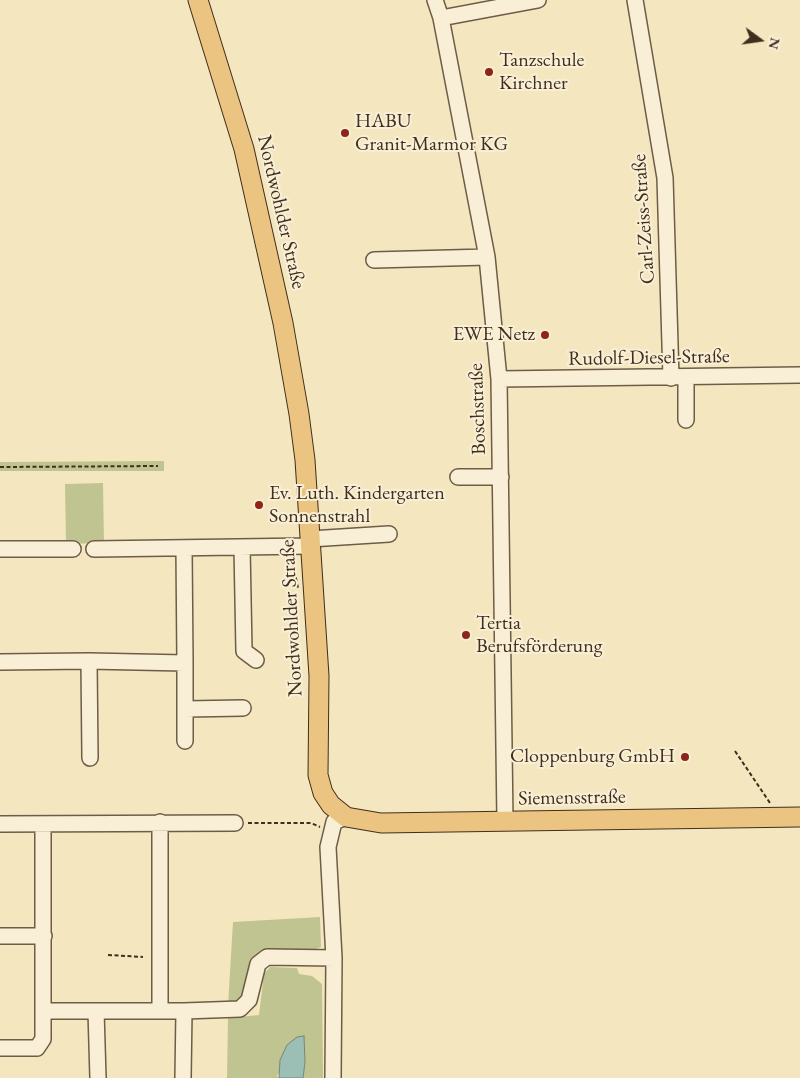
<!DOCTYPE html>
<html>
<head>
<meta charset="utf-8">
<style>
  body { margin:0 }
  #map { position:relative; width:800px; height:1078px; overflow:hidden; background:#f4e7c0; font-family:"EB Garamond",serif }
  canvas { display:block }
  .north { position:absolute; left:735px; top:15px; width:50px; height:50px; -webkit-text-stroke:4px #f8efd6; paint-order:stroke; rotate:104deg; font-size:14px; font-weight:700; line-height:20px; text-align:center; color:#412e1d }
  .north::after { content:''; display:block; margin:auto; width:18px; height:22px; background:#412e1d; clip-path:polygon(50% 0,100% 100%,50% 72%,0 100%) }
</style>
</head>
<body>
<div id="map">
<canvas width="800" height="1078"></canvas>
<div class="north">N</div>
</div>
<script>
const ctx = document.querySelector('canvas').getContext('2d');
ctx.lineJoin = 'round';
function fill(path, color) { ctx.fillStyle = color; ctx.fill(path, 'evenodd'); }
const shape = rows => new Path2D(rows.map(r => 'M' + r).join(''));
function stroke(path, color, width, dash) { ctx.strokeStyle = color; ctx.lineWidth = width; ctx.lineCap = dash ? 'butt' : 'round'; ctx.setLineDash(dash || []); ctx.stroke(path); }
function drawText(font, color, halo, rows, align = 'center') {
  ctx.font = font + ' "EB Garamond",serif'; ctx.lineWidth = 4; ctx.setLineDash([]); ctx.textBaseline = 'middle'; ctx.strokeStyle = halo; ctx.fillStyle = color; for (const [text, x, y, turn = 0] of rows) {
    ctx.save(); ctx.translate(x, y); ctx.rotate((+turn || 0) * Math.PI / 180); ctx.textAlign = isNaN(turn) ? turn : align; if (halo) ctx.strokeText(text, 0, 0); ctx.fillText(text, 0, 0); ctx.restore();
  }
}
fill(shape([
  [164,461,164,471,0,471,0,462],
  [103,483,104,543,66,544,65,484],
  [320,917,321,947,304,954,262,954,242,1003,228,1006,233,922],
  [270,967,297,968,299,974,312,976,322,984,323,1078,303,1078,305,1062,303,1036,277,1076,279,1078,227,1078,228,1018,259,1015,264,974]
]), '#bfc490');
const water = shape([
  [304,1036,305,1062,303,1078,279,1078,280,1060,287,1045,297,1037,304,1036]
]);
fill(water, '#9cbfb5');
stroke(water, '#788578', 1);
const minor = shape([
  [435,0,441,18,487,257,499,379,505,821],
  [635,0,665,178,671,378],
  [441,18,538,0],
  [374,260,487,257],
  [686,378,686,420],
  [499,379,800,375],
  [458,477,501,477],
  [310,539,389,534],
  [242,547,244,651,256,660],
  [0,549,73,549],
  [94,549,310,546],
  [89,661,90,758],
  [0,662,89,661,185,663,184,548],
  [185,709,243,708],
  [185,741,185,663],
  [0,824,235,823],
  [0,936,44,936],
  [44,1011,184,1011,240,1009,249,1000,258,964,267,957,334,958],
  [96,1011,98,1078],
  [160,1011,160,822],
  [0,1048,37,1048,43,1039,43,824],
  [183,1078,184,1011],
  [333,1078,334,958,328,847,334,822,346,817]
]);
const major = shape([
  [198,0,244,149,283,323,299,414,305,460,319,676,318,775,323,793,331,805,346,817,381,823,800,817]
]);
stroke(minor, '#6e5c46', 18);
stroke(major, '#412e1d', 21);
stroke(shape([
  [0,467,158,466],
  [290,559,293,564,298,588],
  [735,751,770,803],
  [248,823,311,823,320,827],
  [108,955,143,957]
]), '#412e1d', 2, [4, 2.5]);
stroke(minor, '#f8efd6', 15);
stroke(major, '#eac480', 19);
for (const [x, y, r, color] of [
  [489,72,5,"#8f2418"],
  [345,133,5,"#8f2418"],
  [545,335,5,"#8f2418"],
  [259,505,5,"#8f2418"],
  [466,635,5,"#8f2418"],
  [685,757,5,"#8f2418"]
]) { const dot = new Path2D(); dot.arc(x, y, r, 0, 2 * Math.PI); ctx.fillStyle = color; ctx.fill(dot); stroke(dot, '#f8efd6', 2); }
drawText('20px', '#412e1d', '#f8efd6', [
  ["Tanzschule",499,61],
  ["Kirchner",499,84],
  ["HABU",355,122],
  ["Granit-Marmor KG",355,145],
  ["EWE Netz",535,335,"right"],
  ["Ev. Luth. Kindergarten",269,494],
  ["Sonnenstrahl",269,517],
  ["Tertia",476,624],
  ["Berufsförderung",476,647],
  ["Cloppenburg GmbH",675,757,"right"]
], 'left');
drawText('20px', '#412e1d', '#f8efd6', [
  ["Nordwohlder Straße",281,212,77],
  ["Carl-Zeiss-Straße",644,219,-94],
  ["Rudolf-Diesel-Straße",649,358,-1],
  ["Boschstraße",478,409,-92],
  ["Nordwohlder Straße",292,618,-93],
  ["Siemensstraße",572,798,-1]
]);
</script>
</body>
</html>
